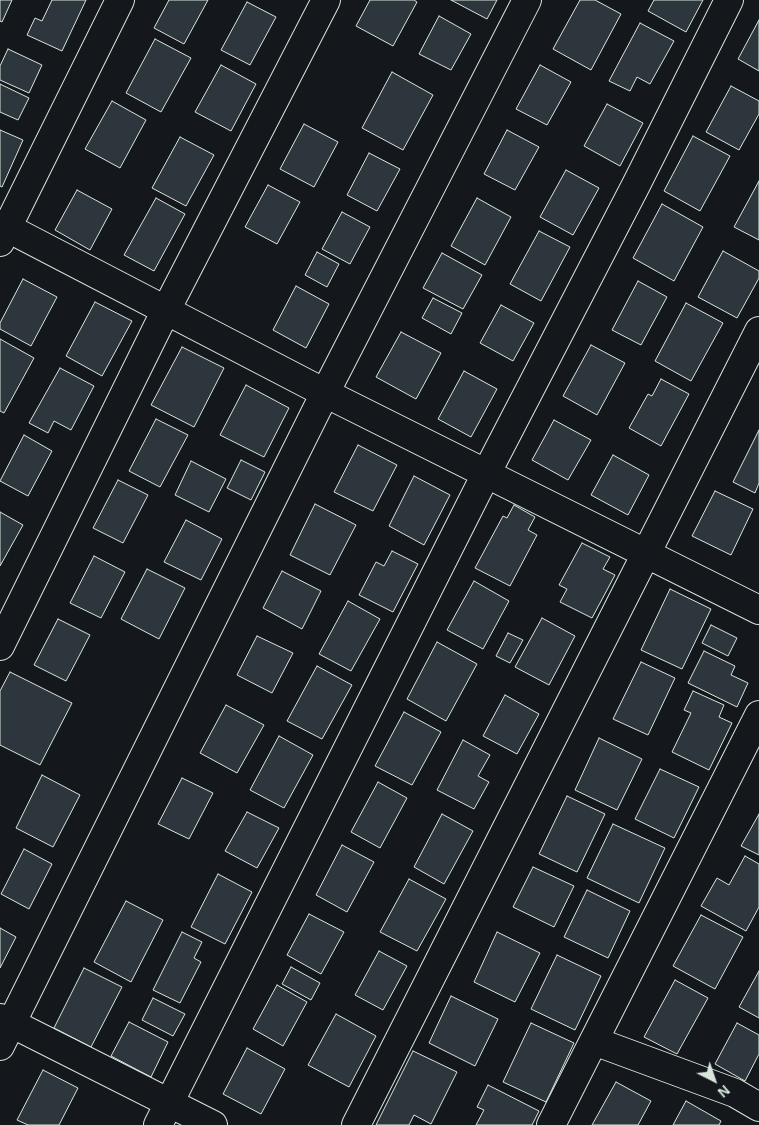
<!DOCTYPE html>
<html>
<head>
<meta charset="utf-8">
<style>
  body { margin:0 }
  #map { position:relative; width:759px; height:1125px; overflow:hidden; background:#14181c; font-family:Arial,sans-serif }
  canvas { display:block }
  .north { position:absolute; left:689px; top:1055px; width:50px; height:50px; -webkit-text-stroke:4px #14181c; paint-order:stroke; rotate:139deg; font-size:14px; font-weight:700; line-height:20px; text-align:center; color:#d8e6dc }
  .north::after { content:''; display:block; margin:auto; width:18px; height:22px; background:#d8e6dc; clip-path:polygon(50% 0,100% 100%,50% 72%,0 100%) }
</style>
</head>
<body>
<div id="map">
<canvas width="759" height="1125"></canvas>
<div class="north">N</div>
</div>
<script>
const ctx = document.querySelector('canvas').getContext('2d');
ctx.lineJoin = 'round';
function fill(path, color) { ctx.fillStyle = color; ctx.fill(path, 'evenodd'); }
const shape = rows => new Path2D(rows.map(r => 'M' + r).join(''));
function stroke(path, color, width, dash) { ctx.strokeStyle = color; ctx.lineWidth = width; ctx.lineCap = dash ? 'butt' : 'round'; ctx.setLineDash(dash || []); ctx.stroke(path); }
const building = shape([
  [0,0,12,0,2,22,0,21,0,0],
  [52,0,86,0,62,51,27,35,35,18,42,21,52,0],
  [169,0,208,0,184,44,154,28,169,0],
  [370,0,414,0,417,2,393,46,356,26,370,0],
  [451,0,497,0,487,19,451,0],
  [580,0,595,0,621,14,591,70,553,49,580,0],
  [654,0,703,0,686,32,648,11,654,0],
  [247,2,276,17,250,65,221,50,247,2],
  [439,16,471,34,451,70,419,54,439,16],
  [759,20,759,71,738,59,759,20],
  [640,23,674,41,650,84,637,77,630,91,609,81,640,23],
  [155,39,191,58,161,112,126,93,155,39],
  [8,49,42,65,29,93,0,80,0,66,8,49],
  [221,65,256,84,231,131,195,112,221,65],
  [540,65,571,82,547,125,516,109,540,65],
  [392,72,433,95,403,150,362,128,392,72],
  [0,84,29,98,18,120,0,112,0,84],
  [731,86,759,101,759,114,739,150,706,132,731,86],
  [112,101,146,120,120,168,85,149,112,101],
  [607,104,643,123,620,166,584,146,607,104],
  [304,124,338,142,314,187,280,169,304,124],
  [0,130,23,140,2,187,0,186,0,130],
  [507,130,539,147,515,190,484,174,507,130],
  [693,136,730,156,700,211,664,191,693,136],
  [180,137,214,155,186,206,152,188,180,137],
  [369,153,400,169,377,211,347,195,369,153],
  [566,170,599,188,573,235,540,217,566,170],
  [759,181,759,240,734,227,759,181],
  [268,185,300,202,277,244,245,227,268,185],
  [77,190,112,209,90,250,55,230,77,190],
  [156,198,185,214,154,271,124,255,156,198],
  [477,198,511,217,485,265,451,246,477,198],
  [662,204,703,227,674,281,633,258,662,204],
  [342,212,370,227,350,264,322,249,342,212],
  [539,231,570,247,541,301,510,284,539,231],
  [723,251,759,271,759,278,737,318,698,297,723,251],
  [317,252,339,264,327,287,305,275,317,252],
  [442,253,482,275,463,309,423,288,442,253],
  [23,279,57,297,31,346,0,329,0,323,23,279],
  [638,281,667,297,641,345,612,330,638,281],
  [296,286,329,304,306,348,273,330,296,286],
  [433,298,462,313,451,334,422,318,433,298],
  [95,302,132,321,102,376,66,356,95,302],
  [686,303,723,323,691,381,655,361,686,303],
  [501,305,534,323,513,361,480,343,501,305],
  [401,332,441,353,416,399,376,377,401,332],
  [0,339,34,358,4,413,0,411,0,339],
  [591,345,625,363,597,415,563,396,591,345],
  [182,347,224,368,194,427,151,405,182,347],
  [60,368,94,386,71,430,54,421,48,433,29,423,60,368],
  [464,371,497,389,471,437,438,419,464,371],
  [661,379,689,394,661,446,629,428,648,394,652,396,661,379],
  [246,385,289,408,264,457,220,435,246,385],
  [156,419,188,435,160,487,129,471,156,419],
  [554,420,591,440,568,480,532,460,554,420],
  [759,430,759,483,755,493,733,482,759,430],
  [24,435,52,451,28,496,0,481,24,435],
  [358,445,397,465,373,511,334,492,358,445],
  [613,455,649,475,628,515,591,495,613,455],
  [241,460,265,472,251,500,227,488,241,460],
  [191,461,226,479,209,512,175,495,191,461],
  [414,476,450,495,424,545,389,526,414,476],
  [118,480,148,495,123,543,93,528,118,480],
  [715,491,753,509,731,555,692,536,715,491],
  [315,504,356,525,330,575,290,555,315,504],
  [514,505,535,517,528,530,537,535,510,586,475,568,503,516,507,518,514,505],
  [0,512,23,525,0,566,0,512],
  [186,520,222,539,201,580,164,562,186,520],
  [582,543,610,557,603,569,615,575,592,618,560,602,567,589,559,585,582,543],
  [392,551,418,564,393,612,359,595,376,562,384,566,392,551],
  [94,556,125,572,101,618,70,603,94,556],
  [147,569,185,588,159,639,121,619,147,569],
  [282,571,321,591,302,629,263,608,282,571],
  [474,581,509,601,483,649,447,630,474,581],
  [670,589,711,609,682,669,641,650,670,589],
  [348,601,380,619,351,671,319,654,348,601],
  [542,618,575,636,549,685,515,667,542,618],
  [58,619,90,635,66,681,34,665,58,619],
  [711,625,737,638,728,656,702,643,711,625],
  [508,633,523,640,510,663,496,656,508,633],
  [257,636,293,653,272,693,237,675,257,636],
  [437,642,477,664,446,721,407,699,437,642],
  [704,651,735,666,731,675,748,683,737,707,688,683,704,651],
  [641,662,675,678,648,735,613,719,641,662],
  [317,666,352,685,322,739,287,721,317,666],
  [10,672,72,703,40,765,0,745,0,691,10,672],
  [693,691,724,705,719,717,732,723,709,770,672,752,691,713,684,710,693,691],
  [505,695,539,714,517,754,483,736,505,695],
  [226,705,264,725,237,773,200,753,226,705],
  [404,712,441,732,412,785,375,766,404,712],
  [279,736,313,755,284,808,250,790,279,736],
  [599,738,642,759,617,810,575,790,599,738],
  [463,740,490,755,478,776,489,782,474,809,437,790,463,740],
  [660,769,699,787,674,838,635,819,660,769],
  [42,775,80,795,53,847,16,828,42,775],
  [182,778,213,793,189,839,158,824,182,778],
  [378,782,407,798,380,848,351,832,378,782],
  [567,796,605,814,577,872,539,854,567,796],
  [247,812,279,828,257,868,225,851,247,812],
  [442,814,473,831,444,884,414,867,442,814],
  [759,814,759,855,741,846,759,814],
  [613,824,665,848,639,903,587,878,613,824],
  [342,845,374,862,347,912,316,895,342,845],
  [24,849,52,864,29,909,1,894,24,849],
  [745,856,759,864,759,907,746,931,701,906,717,878,729,885,745,856],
  [533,867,574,886,554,927,513,907,533,867],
  [218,874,252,892,225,944,191,927,218,874],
  [409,879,446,899,417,951,380,932,409,879],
  [587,890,630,911,608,958,564,937,587,890],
  [126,901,163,920,131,982,94,962,126,901],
  [309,914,344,932,321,974,287,955,309,914],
  [701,915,743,937,715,989,673,966,701,915],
  [0,928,16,937,0,968,0,928],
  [182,932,202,942,194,958,201,962,180,1003,153,990,182,932],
  [497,932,540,953,515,1002,474,982,497,932],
  [379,951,407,966,383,1010,355,995,379,951],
  [557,955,601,976,575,1030,531,1009,557,955],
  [291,967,320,983,311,1000,282,984,291,967],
  [84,968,122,987,91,1047,54,1028,84,968],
  [759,971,759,1018,739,1007,759,971],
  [675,980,708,998,677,1054,644,1037,675,980],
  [277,985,307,1002,283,1046,253,1029,277,985],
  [451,996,498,1019,475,1066,429,1043,451,996],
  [153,998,185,1014,173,1036,142,1020,153,998],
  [336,1014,376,1036,349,1087,308,1065,336,1014],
  [129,1022,168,1042,151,1077,111,1056,129,1022],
  [531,1023,574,1043,546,1102,503,1082,531,1023],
  [737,1023,759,1035,759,1054,745,1081,715,1064,737,1023],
  [247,1048,285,1069,261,1114,223,1094,247,1048],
  [413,1051,457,1072,431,1124,414,1115,409,1125,376,1125,413,1051],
  [43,1070,78,1088,59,1125,28,1125,17,1120,43,1070],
  [616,1082,651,1101,638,1125,592,1125,616,1082],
  [488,1085,539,1111,532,1125,476,1125,484,1110,477,1107,488,1085],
  [686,1101,721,1121,719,1125,673,1125,686,1101]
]);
fill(building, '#2c363c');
stroke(building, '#d8e6dc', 1);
const minor = shape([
  [0,224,325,393,759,610],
  [0,242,120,0],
  [0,646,166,310,326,0],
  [11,1023,213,1125],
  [594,1041,735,1093,759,1107],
  [0,1046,325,393,527,0],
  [158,1125,486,474,636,185,729,0],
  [356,1125,759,331]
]);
const tertiary = shape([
  [0,1018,11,1023],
  [551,1125,759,715]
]);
stroke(minor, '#d8e6dc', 30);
stroke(tertiary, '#d8e6dc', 30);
stroke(minor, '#14181c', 28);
stroke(tertiary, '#14181c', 28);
</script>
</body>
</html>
